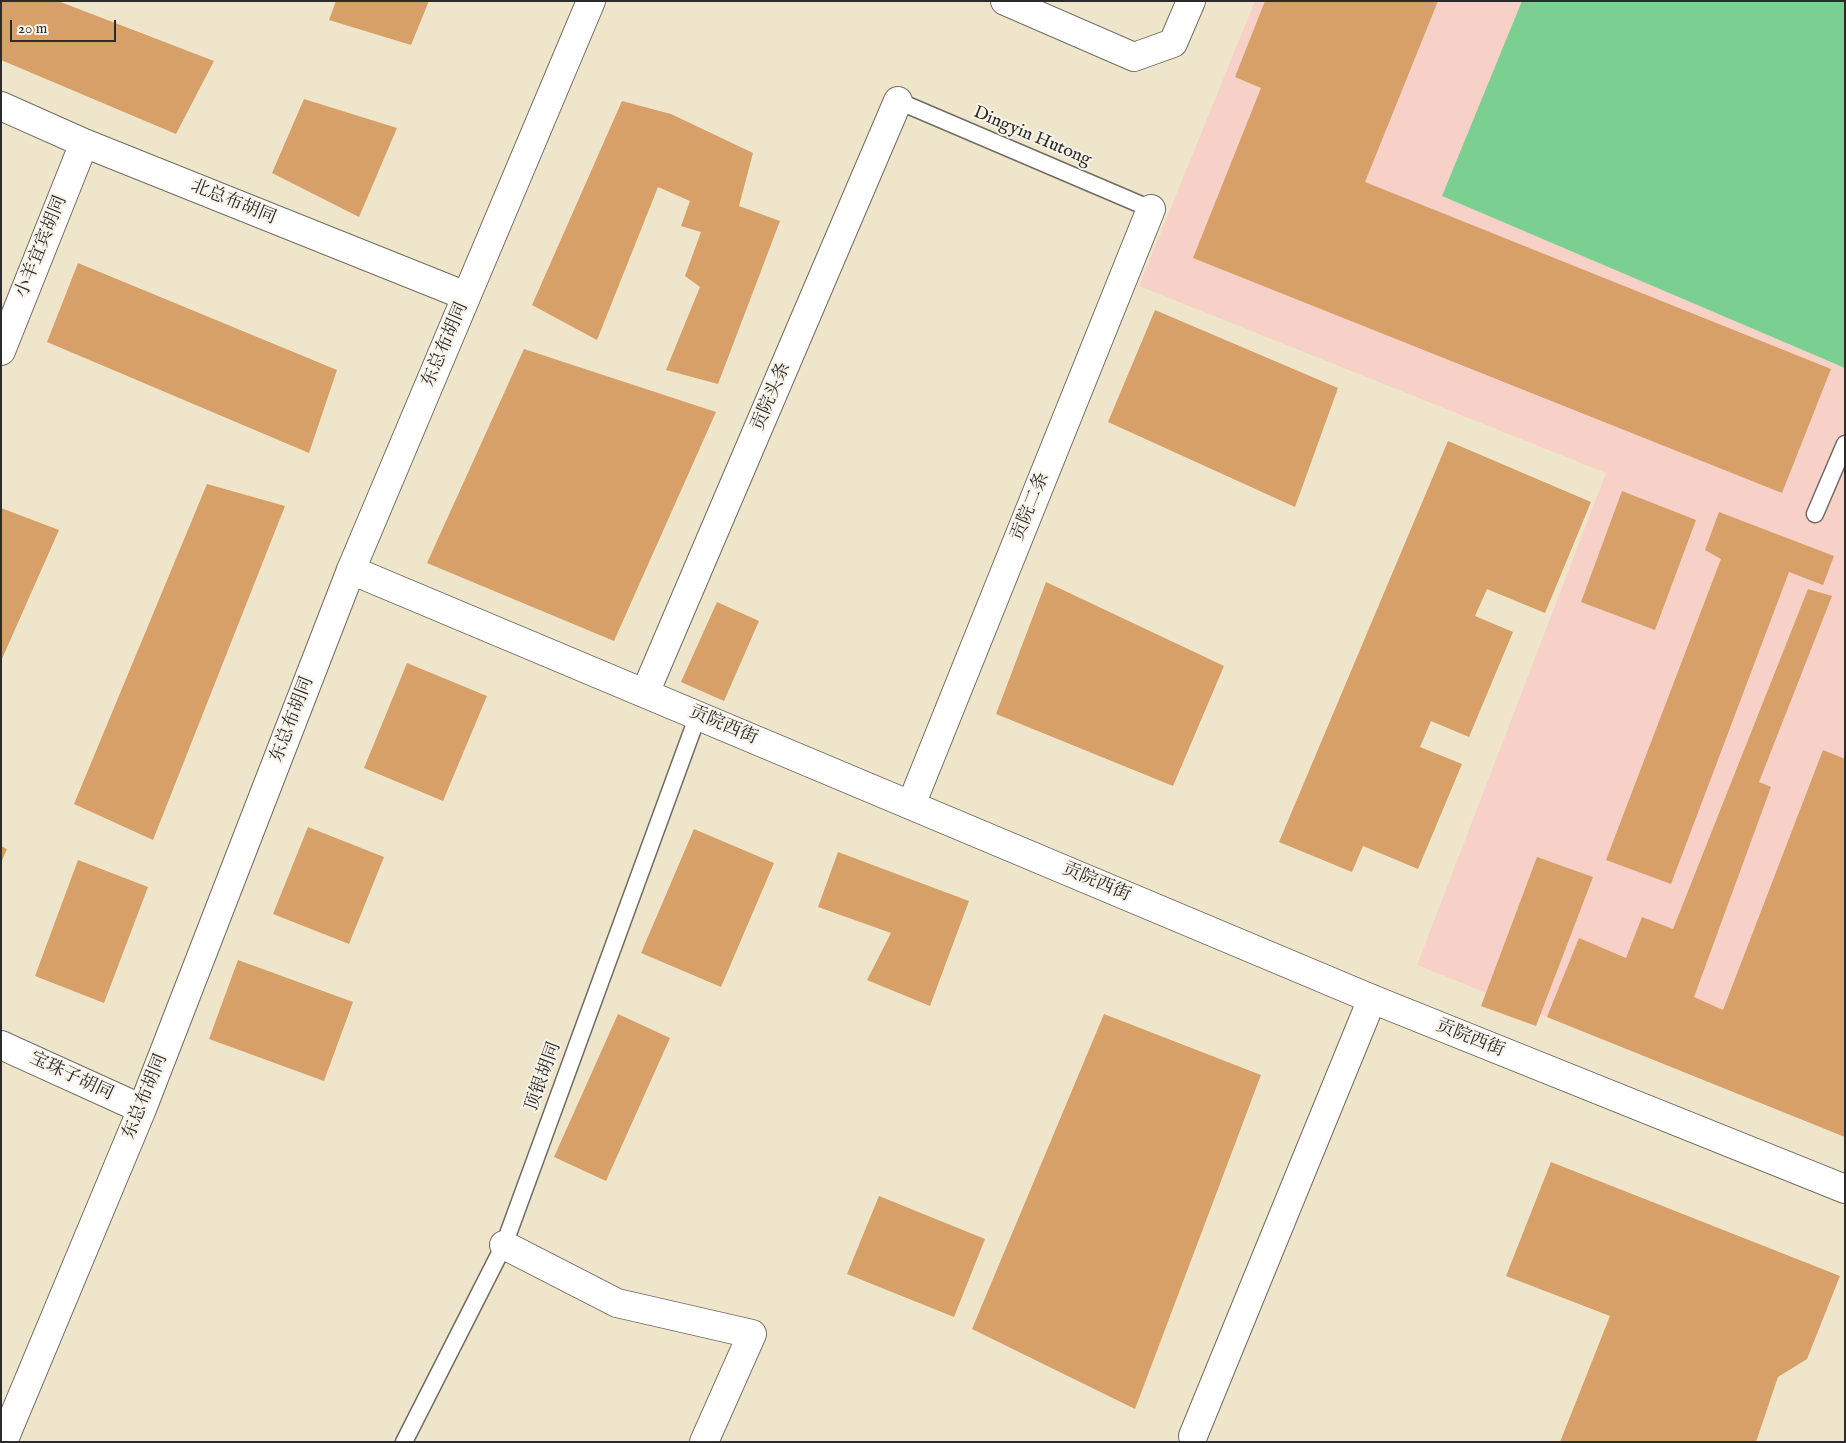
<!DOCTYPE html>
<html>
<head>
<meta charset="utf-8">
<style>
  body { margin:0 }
  #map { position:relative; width:1846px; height:1443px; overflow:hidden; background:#efe5ca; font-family:"IM FELL English",serif }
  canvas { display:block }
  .frame { position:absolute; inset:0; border:2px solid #2b2b2b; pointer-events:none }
  .scale { position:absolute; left:10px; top:20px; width:106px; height:22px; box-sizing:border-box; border:2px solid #2b2b2b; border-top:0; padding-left:6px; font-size:15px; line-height:18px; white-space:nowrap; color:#2b2b2b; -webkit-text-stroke:4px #f7f3e8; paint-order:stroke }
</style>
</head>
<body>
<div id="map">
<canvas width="1846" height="1443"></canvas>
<div class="frame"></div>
<div class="scale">20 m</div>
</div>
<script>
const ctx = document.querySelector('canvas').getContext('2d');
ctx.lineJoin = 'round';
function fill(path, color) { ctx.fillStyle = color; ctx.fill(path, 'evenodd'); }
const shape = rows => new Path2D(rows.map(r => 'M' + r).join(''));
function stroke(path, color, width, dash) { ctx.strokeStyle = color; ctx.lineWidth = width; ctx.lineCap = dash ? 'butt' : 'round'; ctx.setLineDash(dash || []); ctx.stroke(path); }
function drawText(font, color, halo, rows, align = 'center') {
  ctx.font = font + ' "IM FELL English","Noto Serif SC",serif'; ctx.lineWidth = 4; ctx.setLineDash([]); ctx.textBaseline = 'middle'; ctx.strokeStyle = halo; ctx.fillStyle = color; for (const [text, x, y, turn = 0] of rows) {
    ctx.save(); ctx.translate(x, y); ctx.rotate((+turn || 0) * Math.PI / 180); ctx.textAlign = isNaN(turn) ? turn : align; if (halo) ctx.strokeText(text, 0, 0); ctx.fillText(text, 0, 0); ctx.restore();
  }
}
fill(shape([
  [1255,1,1845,1,1845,1137,1417,965,1606,473,1139,286]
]), '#f7d1c8');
fill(shape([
  [1522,1,1845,1,1845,368,1442,196]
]), '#7bcf91');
fill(shape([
  [1,1,58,1,214,61,176,134,1,60],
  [336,1,429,1,411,45,329,20],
  [1265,1,1438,1,1365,182,1831,369,1782,493,1193,258,1261,88,1235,77],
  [304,99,397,128,359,217,272,173],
  [622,101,671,114,753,153,739,206,780,221,718,384,666,370,700,287,685,276,701,232,681,226,690,201,658,187,597,340,532,305],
  [78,263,337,370,309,453,47,342],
  [1155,310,1338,388,1295,507,1108,422],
  [524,349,716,412,614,641,427,563],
  [1448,441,1591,502,1545,613,1487,589,1475,616,1513,632,1469,737,1431,721,1420,747,1462,764,1418,869,1363,846,1352,872,1279,842],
  [207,484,285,506,153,840,74,804],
  [1622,491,1696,520,1655,630,1581,602],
  [1,508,59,530,1,661],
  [1719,512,1834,556,1823,585,1789,572,1671,884,1606,860,1721,559,1705,550],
  [1046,582,1224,666,1173,786,996,714],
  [1808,589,1832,596,1759,782,1771,787,1694,997,1723,1010,1823,750,1845,759,1845,1137,1547,1017,1579,938,1626,958,1642,917,1673,929],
  [717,602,759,621,724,701,681,682],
  [407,663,487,696,443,801,364,768],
  [308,827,384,857,349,944,273,914],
  [694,829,774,863,721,987,641,953],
  [1,846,7,849,1,863],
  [838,852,969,901,930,1006,867,980,891,933,818,907],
  [1537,857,1593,877,1536,1026,1481,1006],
  [78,860,148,887,104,1003,35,976],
  [238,960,353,1002,324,1081,209,1039],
  [618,1014,670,1038,606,1181,554,1157],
  [1104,1014,1261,1075,1135,1409,972,1329],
  [1551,1162,1840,1276,1807,1359,1778,1377,1756,1442,1560,1442,1610,1316,1506,1276],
  [879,1196,985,1239,954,1317,847,1274]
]), '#d7a068');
const service = shape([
  [898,101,1151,209],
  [1815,514,1845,444],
  [404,1442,504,1245,698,715]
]);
const minor = shape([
  [1005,1,1134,57,1173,43,1191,1],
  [1,106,84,143,466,296],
  [1,351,84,143],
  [645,693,898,101],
  [911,805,1151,209],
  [1,1045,142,1109],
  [504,1245,617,1303,752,1334,704,1442],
  [1193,1436,1372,999],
  [3,1442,142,1109,351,570,591,1]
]);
const tertiary = shape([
  [351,570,1372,999,1845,1189]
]);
stroke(service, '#706c63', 19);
stroke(minor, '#706c63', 30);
stroke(tertiary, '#706c63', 30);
stroke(service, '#fff', 16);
stroke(minor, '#fff', 28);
stroke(tertiary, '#fff', 28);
drawText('18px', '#2b2b2b', '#f7f3e8', [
  ["Dingyin Hutong",1032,137,23],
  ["北总布胡同",233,203,22],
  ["小羊宜宾胡同",42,247,-68],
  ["东总布胡同",446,345,-67],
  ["贡院头条",772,397,-67],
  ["贡院二条",1031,507,-68],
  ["东总布胡同",293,720,-69],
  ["贡院西街",723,726,23],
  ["贡院西街",1096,883,23],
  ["贡院西街",1470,1039,22],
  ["宝珠子胡同",71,1077,25],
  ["顶银胡同",544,1077,-70],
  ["东总布胡同",146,1097,-68]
]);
</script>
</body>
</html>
